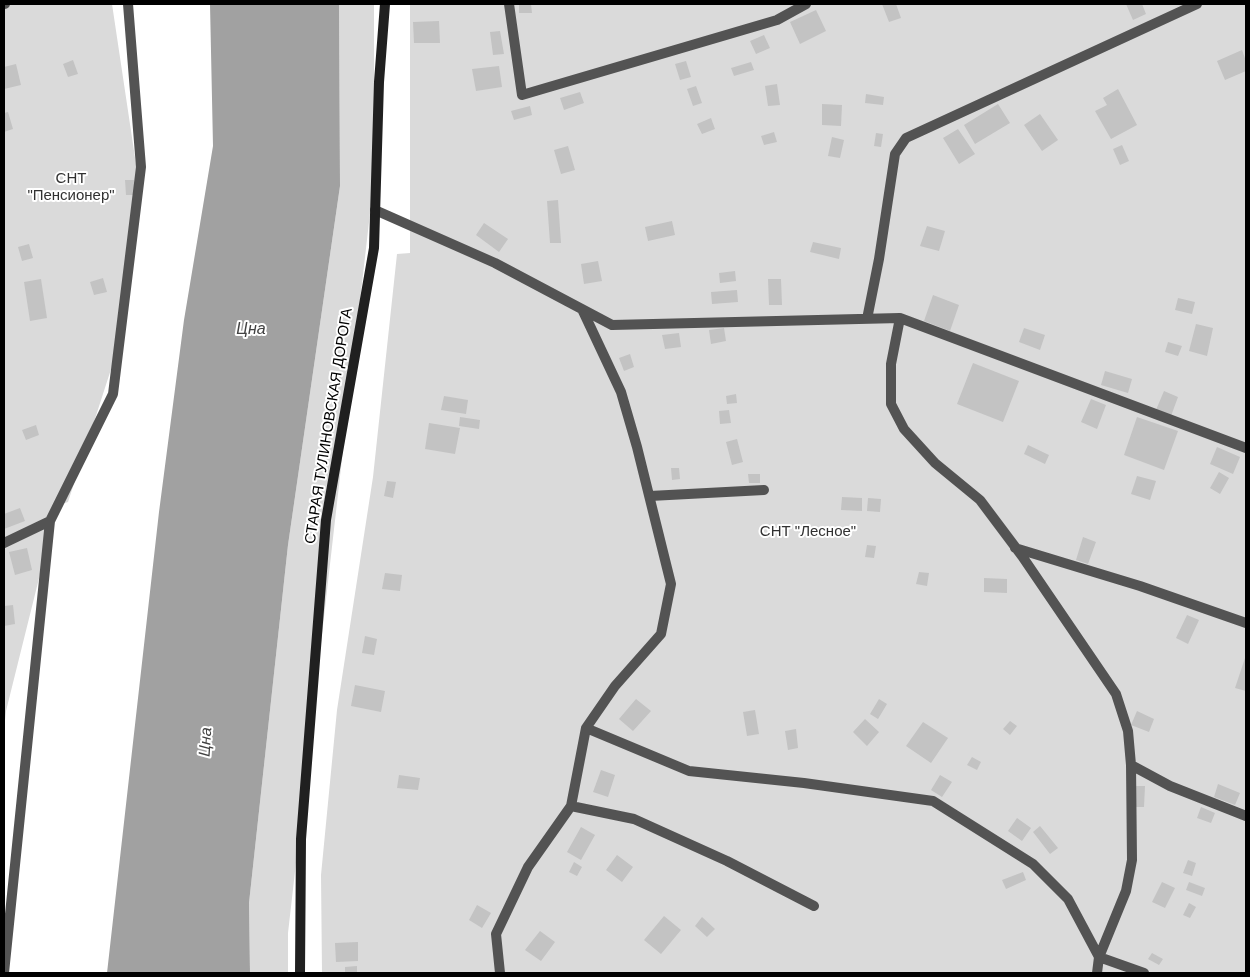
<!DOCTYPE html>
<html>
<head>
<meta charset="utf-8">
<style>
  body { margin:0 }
  #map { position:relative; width:1250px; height:977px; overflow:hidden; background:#fff; font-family:Arial,sans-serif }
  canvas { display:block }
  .frame { position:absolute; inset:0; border:5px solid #000; pointer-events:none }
</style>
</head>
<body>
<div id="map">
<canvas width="1250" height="977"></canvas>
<div class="frame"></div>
</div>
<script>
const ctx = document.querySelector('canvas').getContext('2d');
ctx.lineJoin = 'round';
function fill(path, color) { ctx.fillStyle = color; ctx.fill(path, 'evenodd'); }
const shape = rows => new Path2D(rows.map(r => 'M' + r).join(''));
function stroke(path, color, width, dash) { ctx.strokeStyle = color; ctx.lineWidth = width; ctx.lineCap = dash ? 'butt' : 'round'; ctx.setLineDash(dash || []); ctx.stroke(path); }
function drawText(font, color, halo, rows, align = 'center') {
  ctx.font = font + ' Arial,sans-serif'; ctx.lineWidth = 4; ctx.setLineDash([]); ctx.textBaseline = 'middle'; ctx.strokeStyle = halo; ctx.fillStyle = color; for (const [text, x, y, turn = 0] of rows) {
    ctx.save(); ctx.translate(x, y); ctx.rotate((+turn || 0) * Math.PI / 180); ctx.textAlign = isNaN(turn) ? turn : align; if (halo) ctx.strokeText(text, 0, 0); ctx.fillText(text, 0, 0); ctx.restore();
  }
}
fill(shape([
  [4,4,112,4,140,191,114,360,68,502,53,507,51,530,6,711,4,730],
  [339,4,374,4,374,178,288,933,288,973,250,973,249,903,288,545,340,186],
  [410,4,1246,4,1246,973,322,973,321,875,337,710,373,477,397,254,410,253]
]), '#dadada');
fill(shape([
  [210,4,339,4,340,186,288,545,249,903,250,973,107,973,159,512,184,320,213,146]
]), '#a1a1a1');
fill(shape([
  [519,4,531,4,532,13,519,13],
  [882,4,896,4,901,18,889,22],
  [1126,4,1142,4,1146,14,1133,20],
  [816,10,826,31,800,44,790,22],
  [439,21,440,43,414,43,413,22],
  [500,31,504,54,493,55,490,32],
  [764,35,770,48,756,54,750,41],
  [1242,50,1246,61,1246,71,1225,80,1217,61],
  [73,60,78,74,68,77,63,64],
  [686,61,691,77,680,80,675,64],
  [751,62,754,70,734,76,731,68],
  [16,64,21,85,4,89,4,67],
  [499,66,502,87,476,91,472,69],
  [777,84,780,105,768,106,765,86],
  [696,86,702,103,693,106,687,89],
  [1118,89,1137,125,1111,139,1095,111,1107,105,1103,98],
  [580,92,584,103,564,110,560,98],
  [866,94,884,97,883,105,865,103],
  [822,104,842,105,841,126,822,125],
  [998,104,1010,123,975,144,964,125],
  [530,106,532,115,514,120,511,111],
  [8,112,13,129,4,132,4,113],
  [1040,114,1058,140,1042,151,1024,125],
  [711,118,715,129,702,134,697,124],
  [958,129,975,154,959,164,943,138],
  [774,132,777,142,764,145,761,136],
  [876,133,883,134,881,147,874,146],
  [832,137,844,140,840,158,828,156],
  [1122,145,1129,161,1120,165,1113,149],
  [568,146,575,170,561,174,554,150],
  [125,180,134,180,134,195,126,195],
  [558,200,561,243,550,243,547,201],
  [672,221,675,235,648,241,645,227],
  [484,223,508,239,499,252,476,235],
  [927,226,945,231,939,251,920,246],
  [813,242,841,248,839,259,810,252],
  [29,244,33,258,22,261,18,247],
  [598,261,602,281,584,284,581,264],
  [735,271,736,281,720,283,719,273],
  [103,278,107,292,94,295,90,282],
  [41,279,47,318,30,321,24,282],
  [768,279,781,279,782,305,769,305],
  [737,290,738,302,712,304,711,292],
  [933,295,959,305,950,331,924,321],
  [1178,298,1195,302,1192,314,1175,310],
  [1196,324,1213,328,1207,356,1189,351],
  [724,328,726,341,711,344,709,330],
  [1024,328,1045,335,1040,350,1019,342],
  [679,333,681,347,665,349,662,335],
  [1168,342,1182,346,1178,356,1165,352],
  [630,354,634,367,624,371,619,358],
  [973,363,1019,381,1003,422,957,404],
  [1105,371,1132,379,1128,393,1101,385],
  [1164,391,1178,397,1171,416,1156,410],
  [736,394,737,403,727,404,726,396],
  [444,396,468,400,466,414,441,410],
  [1091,399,1106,405,1097,429,1081,422],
  [729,410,731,423,720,424,719,411],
  [460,417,480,420,479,429,459,426],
  [1137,417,1178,431,1164,470,1124,455],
  [429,423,460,428,455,454,425,449],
  [36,425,39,435,26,440,22,430],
  [737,439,743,462,732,465,726,442],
  [1028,445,1049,455,1045,464,1024,454],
  [1217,447,1240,457,1233,474,1210,464],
  [671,468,679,468,680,479,672,480],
  [1219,472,1229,478,1220,494,1210,488],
  [748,474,760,474,760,483,749,483],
  [1137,476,1156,481,1150,500,1131,494],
  [387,481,396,482,393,498,384,496],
  [842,497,862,498,862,511,841,510],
  [868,498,881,499,880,512,867,511],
  [20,508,25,521,4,529,4,514],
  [1083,537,1096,542,1088,564,1076,560],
  [867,545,876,546,874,558,865,557],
  [27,548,32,570,15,575,9,552],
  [919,572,929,573,927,586,916,584],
  [385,573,402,575,400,591,382,589],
  [984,578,1007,579,1007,593,984,592],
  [13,605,15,624,4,626,4,606],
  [1187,615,1199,620,1188,644,1176,638],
  [365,636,377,639,374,655,362,653],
  [1246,655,1246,691,1235,688],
  [355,685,385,691,381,712,351,706],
  [636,699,651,711,633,731,619,719],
  [879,699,887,704,878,719,870,714],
  [755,710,759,734,747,736,743,712],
  [1137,711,1154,719,1149,732,1131,725],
  [865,719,879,732,867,746,853,732],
  [1010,721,1017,726,1010,735,1003,729],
  [923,722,948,738,931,763,906,746],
  [796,729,798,748,788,750,785,731],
  [972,757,981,762,977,770,967,765],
  [601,770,615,775,608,797,593,792],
  [399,775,420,778,418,790,397,788],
  [940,775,952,782,942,797,931,790],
  [1218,784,1240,793,1235,805,1214,797],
  [1132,786,1145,786,1144,807,1132,807],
  [1201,807,1215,813,1211,823,1197,818],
  [1017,818,1031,828,1022,841,1008,831],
  [1040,826,1058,848,1050,854,1033,832],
  [581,827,595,835,581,860,567,852],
  [617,855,633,867,622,882,606,870],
  [1188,860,1196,863,1192,876,1183,873],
  [574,862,582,867,577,876,569,872],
  [1023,872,1026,880,1006,889,1002,880],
  [1162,882,1175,888,1165,908,1152,902],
  [1189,882,1205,888,1202,896,1186,890],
  [1189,903,1196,907,1190,918,1183,915],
  [477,905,491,913,482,928,469,920],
  [664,916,681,930,661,954,644,940],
  [702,917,715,929,707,937,695,926],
  [540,931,555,942,541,961,525,950],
  [358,942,358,961,336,962,335,943],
  [1152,953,1163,959,1159,965,1148,959],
  [357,966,357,973,345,973,345,967]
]), '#c3c3c3');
stroke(shape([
  [4,4,5,4],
  [509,4,522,95,777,20,806,4],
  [375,210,495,263,612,325,900,318,891,364,891,404,904,429,935,463,980,500,1022,556,1116,694,1128,731,1131,765,1132,860,1126,891,1099,957,1097,973],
  [582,309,621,392,637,447,671,584,661,634,615,686,586,728,571,806,634,819,727,861,814,906],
  [900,318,1246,448],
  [867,319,879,259,895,154,906,138,1197,4],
  [650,496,764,490],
  [4,543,50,521,113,394,141,167,128,4],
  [1015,548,1140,586,1246,623],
  [586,728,689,771,804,783,933,801,1033,864,1068,899,1099,957,1144,973],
  [1131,765,1170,786,1246,816],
  [4,973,50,521],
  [500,973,496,934,528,867,571,806]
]), '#535353', 10);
stroke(shape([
  [300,973,301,839,326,520,374,248,379,82,385,4]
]), '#202020', 10);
drawText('15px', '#313131', '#fff', [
  ["СНТ",71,179],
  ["\"Пенсионер\"",71,196],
  ["СНТ \"Лесное\"",808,532]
]);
drawText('15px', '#000', '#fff', [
  ["СТАРАЯ ТУЛИНОВСКАЯ ДОРОГА",329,426,-81]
]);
drawText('italic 16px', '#424242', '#fff', [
  ["Цна",251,330],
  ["Цна",206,742,-86]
]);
</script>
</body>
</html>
